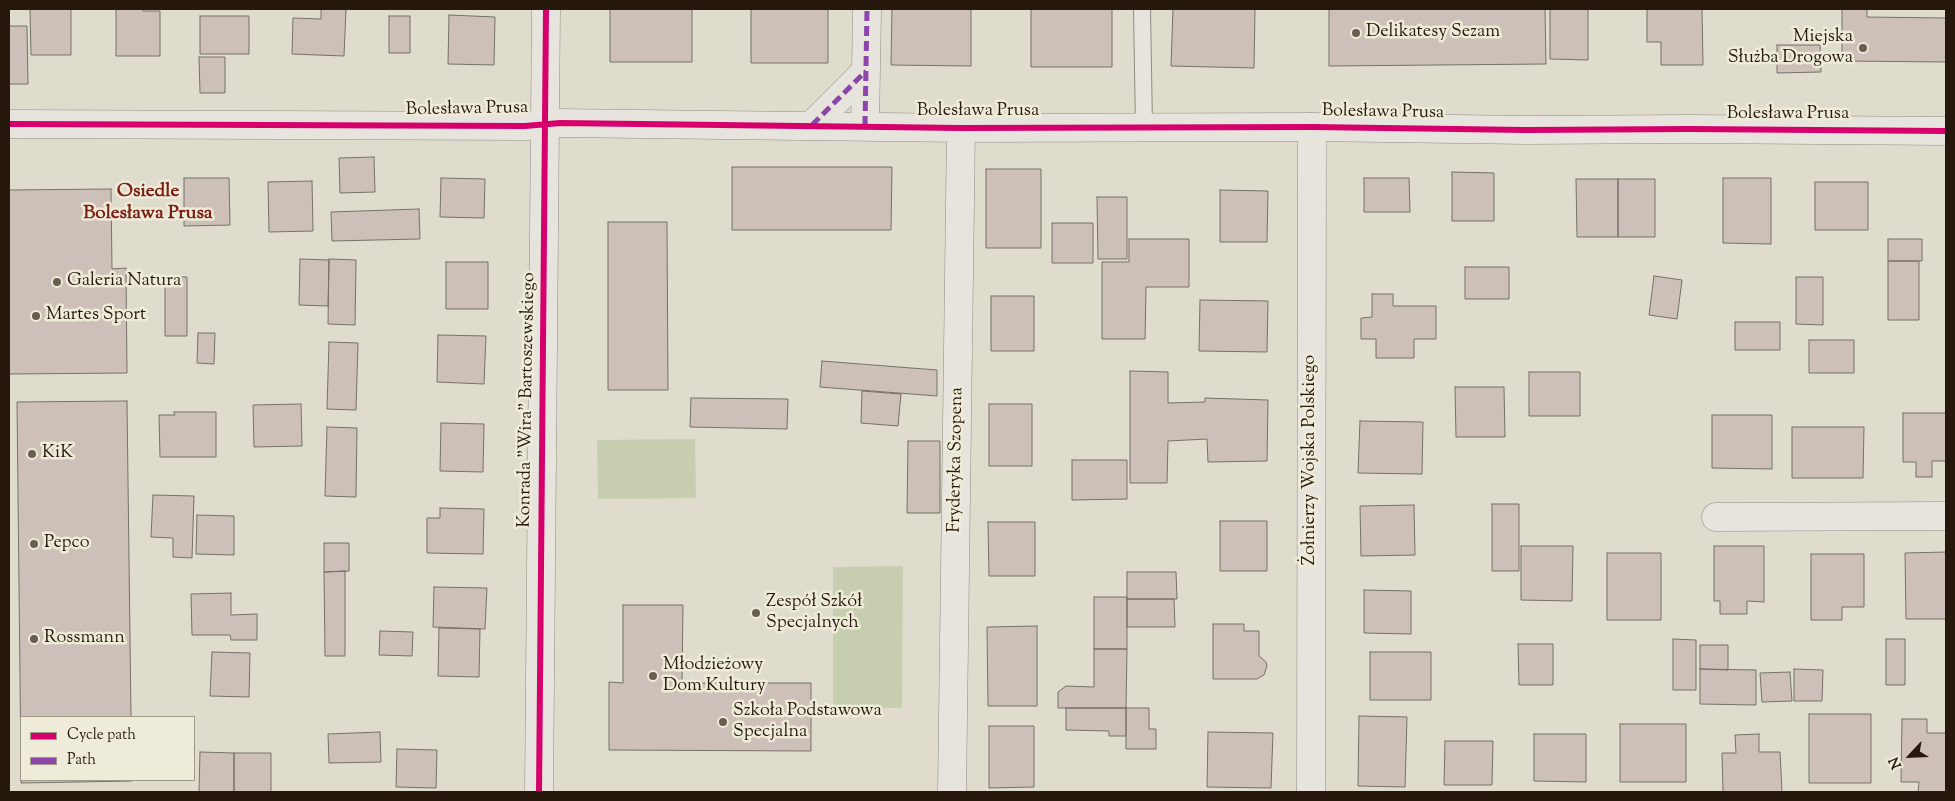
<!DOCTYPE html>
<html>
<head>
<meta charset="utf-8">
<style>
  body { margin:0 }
  #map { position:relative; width:1955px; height:801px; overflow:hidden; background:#dfdccd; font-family:"Sorts Mill Goudy",serif }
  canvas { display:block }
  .frame { position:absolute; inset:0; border:10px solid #27180e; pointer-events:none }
  .legend { position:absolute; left:20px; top:716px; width:175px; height:65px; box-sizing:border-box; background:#efebd9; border:1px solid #9f9788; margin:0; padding:6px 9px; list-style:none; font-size:15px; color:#27180e }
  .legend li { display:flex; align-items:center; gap:10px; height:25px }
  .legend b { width:25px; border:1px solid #9f9788 }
  .north { position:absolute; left:1885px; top:731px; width:50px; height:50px; -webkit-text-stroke:4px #efebd9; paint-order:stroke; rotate:245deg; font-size:14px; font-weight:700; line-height:20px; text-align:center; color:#27180e }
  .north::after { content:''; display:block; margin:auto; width:18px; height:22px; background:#27180e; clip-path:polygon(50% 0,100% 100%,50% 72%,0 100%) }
</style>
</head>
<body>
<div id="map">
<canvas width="1955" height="801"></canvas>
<div class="frame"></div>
<ul class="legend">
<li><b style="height:6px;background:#d6006c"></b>Cycle path</li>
<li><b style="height:6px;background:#8e44ad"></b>Path</li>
</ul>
<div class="north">N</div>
</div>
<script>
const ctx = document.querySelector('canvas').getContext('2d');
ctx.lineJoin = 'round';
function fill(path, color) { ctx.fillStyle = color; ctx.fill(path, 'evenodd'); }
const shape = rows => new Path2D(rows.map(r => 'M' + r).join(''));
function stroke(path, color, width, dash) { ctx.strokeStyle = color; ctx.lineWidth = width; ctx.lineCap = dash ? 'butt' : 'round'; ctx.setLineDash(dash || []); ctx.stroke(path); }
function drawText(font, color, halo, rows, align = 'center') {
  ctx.font = font + ' "Sorts Mill Goudy",serif'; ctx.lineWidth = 5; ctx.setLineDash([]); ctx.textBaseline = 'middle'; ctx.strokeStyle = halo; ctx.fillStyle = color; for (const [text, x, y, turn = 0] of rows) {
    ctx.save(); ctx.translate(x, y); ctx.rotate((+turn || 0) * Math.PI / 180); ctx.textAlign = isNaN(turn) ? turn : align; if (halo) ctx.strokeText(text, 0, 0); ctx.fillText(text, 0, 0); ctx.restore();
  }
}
fill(shape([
  [695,439,696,498,598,499,597,440],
  [903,566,902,708,833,708,833,567]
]), '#c7ceaf');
const building = shape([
  [30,9,71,9,71,55,31,55,30,9],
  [116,9,143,9,143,11,160,11,160,56,116,56,116,9],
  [321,9,346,9,344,56,292,54,293,18,321,19,321,9],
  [610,9,692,9,692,62,610,62,610,9],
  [751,9,828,9,828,63,751,63,751,9],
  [892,9,971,9,971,66,891,65,892,9],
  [1031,9,1112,9,1112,67,1031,67,1031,9],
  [1173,9,1255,9,1254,68,1171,66,1173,9],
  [1329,9,1545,9,1546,64,1329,66,1329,9],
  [1550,9,1588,9,1588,60,1550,59,1550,9],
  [1647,9,1702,9,1703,65,1661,65,1661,42,1647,42,1647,9],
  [1842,9,1867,9,1867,17,1946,18,1946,62,1842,61,1842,9],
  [449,15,495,17,494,65,448,64,449,15],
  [200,16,249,16,249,54,200,54,200,16],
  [389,16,410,16,410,53,389,53,389,16],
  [9,26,27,26,28,84,9,84,9,26],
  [1777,45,1820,45,1821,72,1777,73,1777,45],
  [199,57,225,57,225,93,200,93,199,57],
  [374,157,375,192,340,193,339,158,374,157],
  [732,167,892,167,891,230,732,230,732,167],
  [986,169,1041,169,1041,248,986,248,986,169],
  [1452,172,1494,173,1494,221,1452,221,1452,172],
  [184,178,229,178,230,225,184,226,184,178],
  [441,178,485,179,484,218,440,217,441,178],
  [1364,178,1409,178,1410,212,1364,212,1364,178],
  [1723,178,1771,178,1771,244,1723,243,1723,178],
  [1576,179,1618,179,1618,237,1577,237,1576,179],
  [1618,179,1655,179,1655,237,1618,237,1618,179],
  [312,181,313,231,269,232,268,182,312,181],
  [1815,182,1868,182,1868,230,1815,230,1815,182],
  [111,189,112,269,126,268,127,373,9,374,9,190,111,189],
  [1220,190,1268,191,1267,242,1220,242,1220,190],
  [1097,197,1127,197,1127,259,1098,259,1097,197],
  [419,209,420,239,332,241,331,212,419,209],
  [608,222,667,222,668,390,608,390,608,222],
  [1052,223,1093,223,1093,263,1052,263,1052,223],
  [1129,239,1189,239,1189,287,1146,287,1145,339,1102,339,1102,262,1129,262,1129,239],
  [1888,239,1922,239,1922,261,1888,261,1888,239],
  [300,259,329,260,328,306,299,305,300,259],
  [329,259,356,260,355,325,328,324,329,259],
  [1888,261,1919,261,1919,320,1888,320,1888,261],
  [446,262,488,262,488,309,446,309,446,262],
  [1465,267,1509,267,1509,299,1465,299,1465,267],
  [1654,276,1682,280,1677,319,1649,315,1654,276],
  [165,277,187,277,187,336,165,336,165,277],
  [1796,277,1823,277,1823,325,1796,324,1796,277],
  [1372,294,1393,294,1393,306,1436,306,1436,339,1414,339,1414,358,1376,358,1376,339,1361,339,1361,318,1372,317,1372,294],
  [991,296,1034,296,1034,351,991,351,991,296],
  [1200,300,1268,301,1267,352,1199,351,1200,300],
  [1735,322,1780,322,1780,350,1735,350,1735,322],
  [198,333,215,333,214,364,197,363,198,333],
  [438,335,486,336,484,384,437,382,438,335],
  [1809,340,1854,340,1854,373,1809,373,1809,340],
  [329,342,358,343,356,410,327,409,329,342],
  [822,361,937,370,937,396,820,387,822,361],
  [1130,371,1168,372,1168,403,1205,402,1205,398,1268,400,1267,461,1208,462,1207,439,1168,441,1167,483,1130,483,1130,371],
  [1529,372,1580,372,1580,416,1529,416,1529,372],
  [1455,387,1504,387,1505,437,1456,437,1455,387],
  [862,391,901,394,898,426,861,423,862,391],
  [691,398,788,399,787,429,690,427,691,398],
  [127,401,131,717,21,717,21,770,17,402,127,401],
  [301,404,302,446,254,447,253,405,301,404],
  [989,404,1032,404,1032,466,989,466,989,404],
  [174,412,216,412,216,457,160,457,159,415,175,415,174,412],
  [1903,413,1946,413,1946,461,1932,461,1932,477,1916,477,1916,462,1903,462,1903,413],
  [1712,415,1772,415,1772,469,1712,468,1712,415],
  [1360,421,1423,422,1422,474,1358,473,1360,421],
  [441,423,484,424,483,472,440,471,441,423],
  [327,427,357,428,356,497,325,496,327,427],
  [1792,427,1864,427,1863,478,1792,478,1792,427],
  [908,441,940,441,940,513,907,513,908,441],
  [1072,460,1127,460,1127,499,1072,500,1072,460],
  [153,495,194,496,192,558,173,557,173,538,151,537,153,495],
  [1492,504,1519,504,1519,571,1492,571,1492,504],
  [1414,505,1415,555,1361,556,1360,506,1414,505],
  [440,508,484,509,483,554,427,553,427,518,440,518,440,508],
  [197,515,234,516,234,555,196,554,197,515],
  [1220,521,1267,521,1267,571,1220,571,1220,521],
  [988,522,1035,522,1035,576,989,576,988,522],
  [324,543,349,543,349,571,324,572,324,543],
  [1521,546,1573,546,1572,601,1521,600,1521,546],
  [1714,546,1764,546,1764,602,1747,601,1747,614,1720,614,1720,601,1714,601,1714,546],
  [1946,552,1946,619,1906,619,1905,553,1946,552],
  [1607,553,1661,553,1661,620,1607,620,1607,553],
  [1811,554,1864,554,1864,607,1842,607,1842,620,1811,620,1811,554],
  [345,571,345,656,325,656,324,572,345,571],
  [1127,572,1176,572,1177,599,1127,599,1127,572],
  [434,587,487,588,485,629,433,627,434,587],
  [1364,590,1411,591,1411,634,1364,633,1364,590],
  [231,593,231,615,257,614,257,640,231,640,230,635,192,635,191,594,231,593],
  [1094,597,1127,597,1127,649,1094,649,1094,597],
  [1127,599,1174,599,1175,627,1127,627,1127,599],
  [623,605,683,605,682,683,811,683,811,751,609,750,609,682,623,683,623,605],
  [1213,624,1244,624,1244,631,1259,631,1259,656,1266,662,1267,666,1264,675,1257,679,1213,679,1213,624],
  [1037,626,1037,706,988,706,987,627,1037,626],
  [439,628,480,629,479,677,438,676,439,628],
  [380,631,413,632,412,656,379,655,380,631],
  [1673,639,1696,640,1696,690,1673,690,1673,639],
  [1886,639,1905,639,1905,685,1886,685,1886,639],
  [1518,644,1553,644,1553,685,1519,685,1518,644],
  [1700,645,1728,645,1728,670,1700,669,1700,645],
  [1094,649,1127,649,1126,708,1058,708,1058,692,1066,686,1094,687,1094,649],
  [212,652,250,653,249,697,210,696,212,652],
  [1370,652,1431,652,1431,700,1370,700,1370,652],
  [1700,669,1756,670,1756,705,1700,704,1700,669],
  [1794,669,1823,670,1822,701,1794,701,1794,669],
  [1790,672,1792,701,1762,702,1760,673,1790,672],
  [1066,708,1126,708,1126,736,1109,736,1109,731,1066,730,1066,708],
  [1126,708,1149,708,1149,729,1156,729,1156,749,1126,749,1126,708],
  [1809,714,1871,714,1871,783,1809,783,1809,714],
  [1359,716,1407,717,1405,787,1358,786,1359,716],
  [1902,719,1927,719,1927,733,1946,733,1946,792,1918,792,1919,782,1901,782,1902,719],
  [1620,724,1686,724,1686,782,1620,782,1620,724],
  [989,726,1034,726,1034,787,989,788,989,726],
  [380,732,381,762,329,763,328,734,380,732],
  [1208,732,1273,733,1271,788,1207,787,1208,732],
  [1534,734,1586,734,1586,782,1534,781,1534,734],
  [1759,734,1759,752,1780,752,1782,792,1723,792,1722,753,1736,753,1735,735,1759,734],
  [1445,741,1493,741,1492,785,1444,785,1445,741],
  [397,749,437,750,436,788,396,787,397,749],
  [200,752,234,753,234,792,199,792,200,752],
  [234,753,271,753,271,792,234,792,234,753],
  [21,780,132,780,132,781,21,783,21,780]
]);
fill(building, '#cdc0b8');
stroke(building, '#757168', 1);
const service = shape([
  [1142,9,1144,127]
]);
const minor = shape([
  [9,124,525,126,560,123,961,128,1312,127,1526,130,1689,129,1946,131],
  [812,125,866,71],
  [865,126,867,9],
  [1716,517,1946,516],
  [539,792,546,9],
  [952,792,961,128],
  [1311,792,1312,127]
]);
stroke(service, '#8f8c82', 18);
stroke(minor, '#8f8c82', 29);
stroke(service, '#e7e4dd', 16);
stroke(minor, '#e7e4dd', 28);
stroke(shape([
  [812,125,866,71],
  [865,126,867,9]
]), '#8e44ad', 5, [10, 5]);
stroke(shape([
  [9,124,525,126,560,123,961,128,1312,127,1526,130,1689,129,1946,131],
  [539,792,546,9]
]), '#d6006c', 6);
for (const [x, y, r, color] of [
  [1356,33,5,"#675d51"],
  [1863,48,5,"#675d51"],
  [57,282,5,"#675d51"],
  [36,316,5,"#675d51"],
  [32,454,5,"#675d51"],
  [34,544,5,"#675d51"],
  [756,613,5,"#675d51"],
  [34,639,5,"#675d51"],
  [653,676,5,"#675d51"],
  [723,722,5,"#675d51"]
]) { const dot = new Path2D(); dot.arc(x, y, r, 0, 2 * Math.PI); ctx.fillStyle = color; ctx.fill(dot); stroke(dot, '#efebd9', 2); }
drawText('18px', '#27180e', '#efebd9', [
  ["Delikatesy Sezam",1366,33],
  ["Miejska",1853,38,"right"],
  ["Służba Drogowa",1853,59,"right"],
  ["Galeria Natura",67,282],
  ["Martes Sport",46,316],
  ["KiK",42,454],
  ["Pepco",44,544],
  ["Zespół Szkół",766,603],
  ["Specjalnych",766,624],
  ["Rossmann",44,639],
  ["Młodzieżowy",663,666],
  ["Dom Kultury",663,687],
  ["Szkoła Podstawowa",733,712],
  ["Specjalna",733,733]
], 'left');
drawText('18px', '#27180e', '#efebd9', [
  ["Bolesława Prusa",467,110,-1],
  ["Bolesława Prusa",978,112],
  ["Bolesława Prusa",1383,113,1],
  ["Bolesława Prusa",1788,115],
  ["Konrada \"Wira\" Bartoszewskiego",528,400,-89],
  ["Fryderyka Szopena",957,460,-89],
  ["Żołnierzy Wojska Polskiego",1311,460,-90]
]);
drawText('bold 19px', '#7a1f14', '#efebd9', [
  ["Osiedle",148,193],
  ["Bolesława Prusa",148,215]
]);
</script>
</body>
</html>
